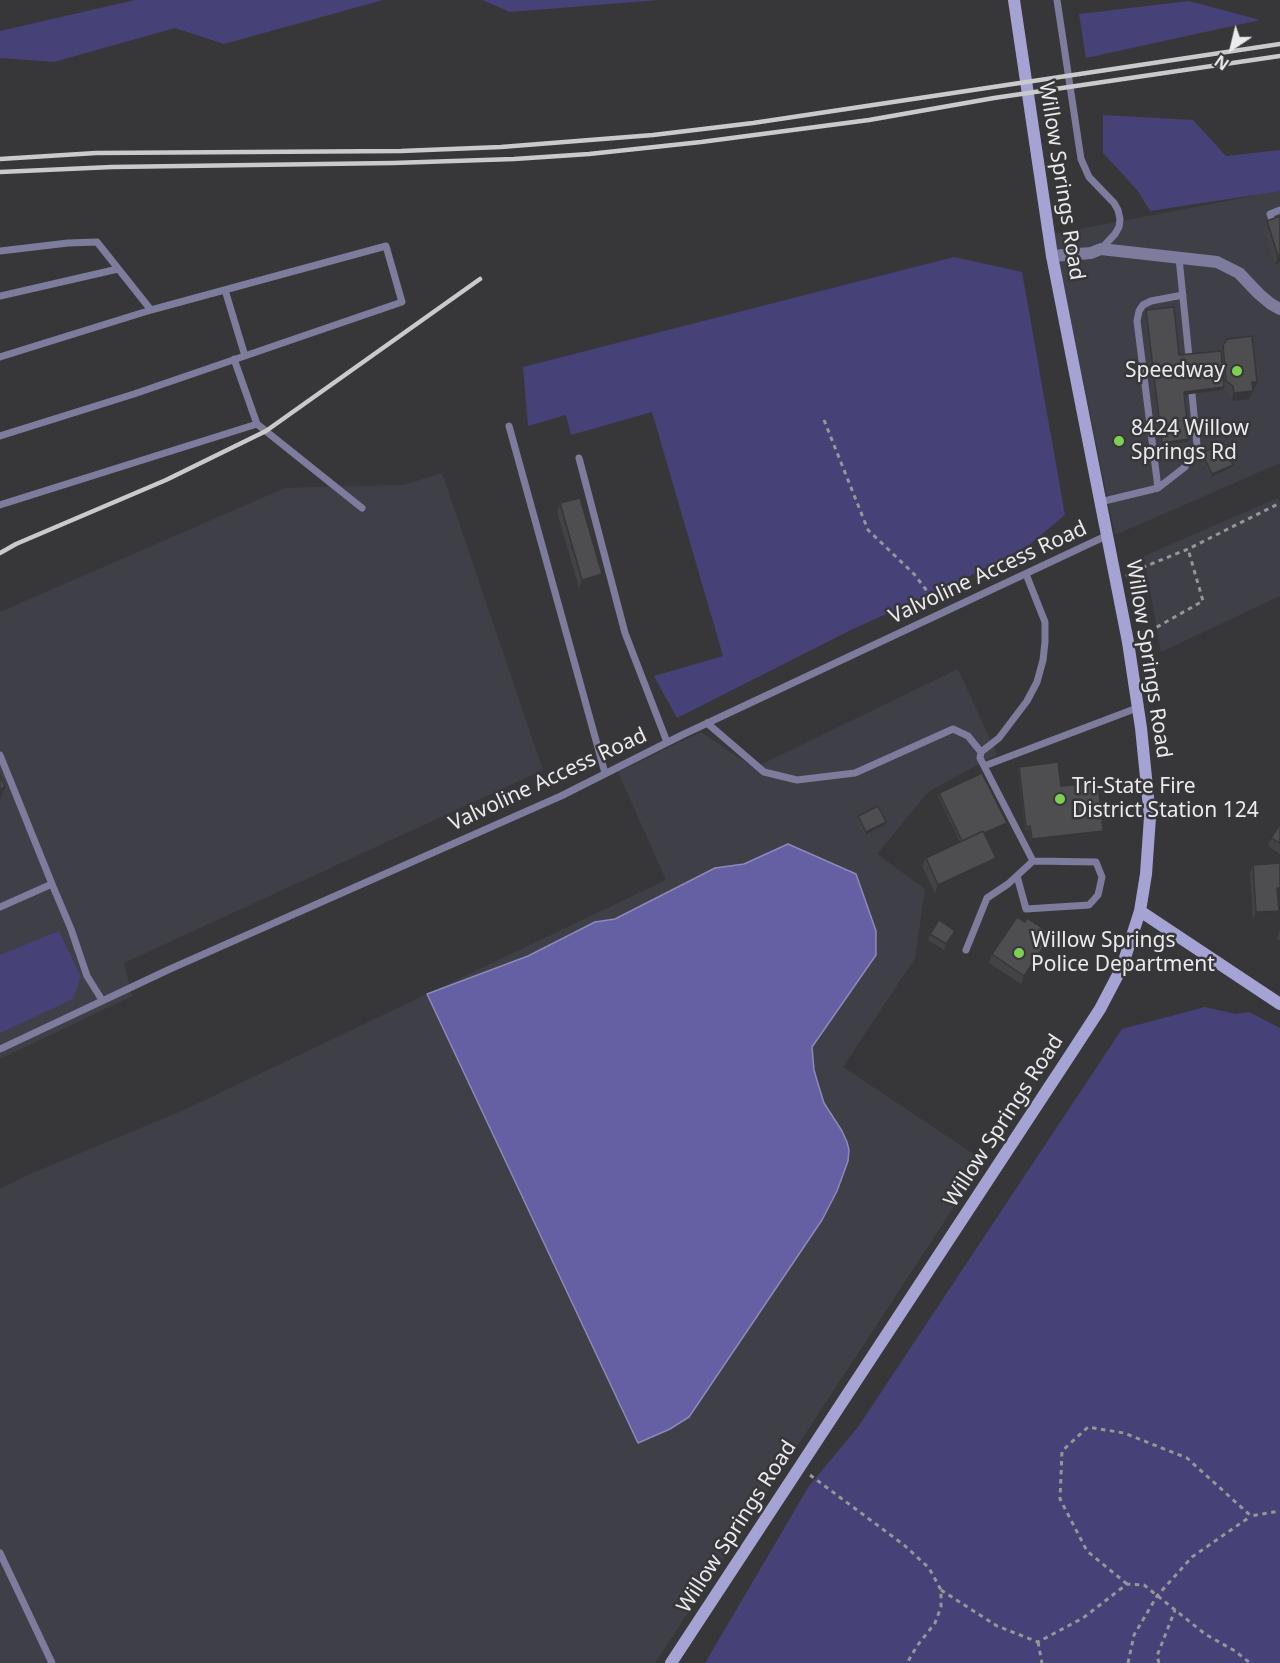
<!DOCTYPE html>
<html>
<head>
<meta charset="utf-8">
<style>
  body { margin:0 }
  #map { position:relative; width:1280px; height:1663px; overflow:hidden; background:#37373a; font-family:"Noto Sans",sans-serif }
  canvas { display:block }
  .north { position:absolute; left:1202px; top:18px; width:60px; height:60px; -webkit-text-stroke:4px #37373a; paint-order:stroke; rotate:215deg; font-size:16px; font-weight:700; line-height:24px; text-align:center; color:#eaeaed }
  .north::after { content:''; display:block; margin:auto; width:21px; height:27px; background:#eaeaed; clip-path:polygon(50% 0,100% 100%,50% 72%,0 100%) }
</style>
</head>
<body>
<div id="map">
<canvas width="1280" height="1663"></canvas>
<div class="north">N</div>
</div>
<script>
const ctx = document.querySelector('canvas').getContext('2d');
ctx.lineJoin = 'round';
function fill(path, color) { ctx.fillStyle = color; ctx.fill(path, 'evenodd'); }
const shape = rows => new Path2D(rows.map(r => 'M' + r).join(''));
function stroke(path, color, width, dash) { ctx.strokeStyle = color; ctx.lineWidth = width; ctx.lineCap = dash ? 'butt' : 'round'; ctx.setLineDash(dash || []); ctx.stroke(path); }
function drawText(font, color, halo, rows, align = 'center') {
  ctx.font = font + ' "Noto Sans",sans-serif'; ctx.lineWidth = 5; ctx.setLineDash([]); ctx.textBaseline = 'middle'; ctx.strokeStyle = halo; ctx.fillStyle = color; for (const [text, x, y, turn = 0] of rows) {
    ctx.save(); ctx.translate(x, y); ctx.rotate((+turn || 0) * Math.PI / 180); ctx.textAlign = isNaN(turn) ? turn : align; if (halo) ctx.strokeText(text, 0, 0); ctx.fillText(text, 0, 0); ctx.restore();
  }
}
fill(shape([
  [1280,187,1280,463,1115,535,1053,234,1243,198],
  [442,473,543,770,124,963,132,996,0,1059,0,612,285,488,404,485],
  [1278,498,1280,502,1280,596,1161,652,1144,556],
  [958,669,997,754,928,792,877,854,925,889,915,958,843,1067,984,1161,655,1663,0,1663,0,1189,30,1174,184,1110,666,880,618,772,701,732,754,768]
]), '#3f3f48');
fill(shape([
  [135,0,383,0,224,44,175,28,54,62,0,58,0,31],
  [482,0,659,0,510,12],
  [1189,1,1260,20,1086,58,1079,14],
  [1103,115,1193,120,1226,156,1280,150,1280,191,1150,211,1138,191,1103,153],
  [954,257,1022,272,1065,515,1029,545,964,579,853,629,677,718,654,676,723,656,652,412,571,435,566,415,528,426,523,367],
  [59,931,81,977,73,999,0,1033,0,955],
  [1205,1007,1236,1014,1249,1012,1280,1028,1280,1663,705,1663,809,1486,858,1427,1122,1029]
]), '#464176');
const water = shape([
  [788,844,856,874,876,931,876,955,812,1047,814,1070,819,1087,824,1103,842,1131,847,1142,849,1150,848,1161,837,1191,822,1220,689,1417,670,1429,638,1443,427,994,528,956,595,922,615,919,715,868,744,864,788,844]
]);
fill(water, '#6560a3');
stroke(water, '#8d89b9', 1.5);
stroke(shape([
  [824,420,868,530,914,574,937,604],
  [1126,576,1139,569,1188,549,1280,503],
  [1141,636,1203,601,1188,549],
  [810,1475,904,1545,929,1568,941,1590,941,1607,935,1623,917,1646,907,1663],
  [1127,1584,1087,1551,1060,1499,1062,1451,1088,1427,1124,1433,1187,1458,1251,1516,1280,1511],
  [941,1590,997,1626,1038,1642,1083,1618,1127,1584,1144,1585,1205,1634,1235,1651,1250,1663],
  [1038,1642,1042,1663],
  [1128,1663,1134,1635,1157,1596,1192,1557,1251,1516],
  [1159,1663,1157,1656,1175,1610]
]), '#969699', 3, [4.5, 4.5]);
stroke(shape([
  [1057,0,1081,159,1089,177,1114,203,1118,210,1120,219,1119,227,1115,234,1101,249],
  [1274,226,1270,214,1280,210],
  [0,251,68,243,97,242,151,310],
  [1179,258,1189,357],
  [225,290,245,356],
  [0,296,118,269],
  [0,357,151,310,386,246,402,302,134,394,0,436],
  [234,359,257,424,362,508],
  [509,426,605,773],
  [579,458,625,633,667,742],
  [1158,488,1137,321,1139,311,1143,305,1151,301,1183,295],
  [1100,502,1158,488,1185,467,1197,445,1192,394],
  [0,505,257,424],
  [707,723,764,772,797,780,855,773,953,729,968,736,981,752],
  [0,755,52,884,0,907],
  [984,766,980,758,981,752,999,738,1027,701,1037,682,1043,660,1045,642,1045,622,1026,574],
  [1017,876,1026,909,1089,905,1098,895,1102,877,1096,862,1033,861],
  [52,884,71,929,87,976,102,1000],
  [966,950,987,898,1008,884,1033,861,984,766,1137,708],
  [0,1049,170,969,561,796,682,735,1108,535],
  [0,1553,52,1663]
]), '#7d7c9c', 7);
stroke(shape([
  [1052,256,1091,253,1101,249,1217,262,1239,273,1259,294,1271,304,1280,309]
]), '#7d7c9c', 12);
stroke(shape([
  [1140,911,1280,1004],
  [671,1663,1074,1049,1100,1009,1122,967,1140,911,1146,874,1150,817,1141,728,1128,642,1052,256,1014,0]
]), '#a4a3d4', 12);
stroke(shape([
  [0,159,96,153,401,151,501,147,653,135,753,123,1280,44],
  [0,172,112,167,393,163,514,159,589,154,701,142,869,120,994,98,1280,56],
  [0,553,16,544,166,480,266,431,480,279]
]), '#cacacd', 4.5);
fill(shape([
  [1267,221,1280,263,1275,264,1263,229],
  [1146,310,1179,355,1221,351,1223,345,1257,382,1250,399,1231,401,1230,394,1224,390,1184,394,1189,439,1188,442,1161,445,1145,313],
  [1202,453,1232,467,1211,477,1201,456],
  [560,503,599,582,579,588,557,512],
  [1019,767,1061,786,1102,834,1031,842,1029,829,1025,830,1018,769],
  [939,793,1007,823,1006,826,985,835,993,866,935,893,922,866,926,858,960,842,938,796],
  [858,816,885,825,865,835,857,819],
  [1280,824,1280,854,1268,846,1271,838],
  [1280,863,1280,896,1278,896,1276,919,1253,920,1250,873,1253,865],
  [1025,922,1049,943,1021,984,989,963,992,954],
  [1280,930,1280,941,1277,939],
  [955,931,953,937,944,950,928,940,930,934]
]), '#434346');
fill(shape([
  [1280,255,1280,263,1275,264,1278,256],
  [1252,382,1257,382,1254,390,1249,391],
  [1224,387,1223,390,1183,395,1184,392],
  [1253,391,1250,399,1231,401,1234,393],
  [1189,439,1188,442,1161,445,1162,443],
  [1233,465,1232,467,1211,477,1212,474],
  [602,574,599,582,579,588,582,580],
  [5,787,1,798,0,799,0,789],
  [886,822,885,825,865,835,866,832],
  [1007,823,1006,826,963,846,964,843],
  [1103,831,1102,834,1031,842,1032,839],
  [996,858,993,866,935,893,938,885],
  [1277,888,1280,888,1280,896,1274,896],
  [1279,911,1276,919,1253,920,1256,912],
  [955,931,953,937,944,950,946,944],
  [1052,934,1049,943,1021,984,1024,976]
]), '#373739');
const building = shape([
  [1280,216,1280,255,1278,256,1267,221,1280,216],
  [1174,307,1179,355,1221,351,1224,387,1184,392,1189,439,1162,443,1146,310,1174,307],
  [1252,336,1257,382,1252,382,1253,391,1234,393,1233,386,1226,381,1223,345,1227,339,1252,336],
  [1223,443,1233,465,1212,474,1202,453,1223,443],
  [580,498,602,574,582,580,560,503,580,498],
  [1058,762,1061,786,1098,783,1103,831,1032,839,1030,826,1026,827,1019,767,1058,762],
  [982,773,1007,823,984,833,983,831,962,841,939,793,982,773],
  [0,775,5,787,0,789,0,775],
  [878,806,886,822,866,832,858,816,878,806],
  [1280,824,1280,843,1271,838,1280,824],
  [983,831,996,858,938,885,926,858,983,831],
  [1280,863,1280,888,1277,888,1279,911,1256,912,1253,865,1280,863],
  [1017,917,1025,922,1027,918,1052,934,1024,976,992,954,1017,917],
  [939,920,955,931,946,944,930,934,939,920]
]);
fill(building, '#4e4e51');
stroke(building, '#373739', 1.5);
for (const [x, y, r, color] of [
  [1237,371,6,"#7fd052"],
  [1119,441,6,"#7fd052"],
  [1060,799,6,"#7fd052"],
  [1019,953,6,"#7fd052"]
]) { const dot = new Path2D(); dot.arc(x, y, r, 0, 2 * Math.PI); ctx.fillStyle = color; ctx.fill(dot); stroke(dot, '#37373a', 2); }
drawText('21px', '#eaeaed', '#37373a', [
  ["Willow Springs Road",1061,181,81],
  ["Valvoline Access Road",988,573,-25],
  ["Willow Springs Road",1148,659,81],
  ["Valvoline Access Road",548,780,-25],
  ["Willow Springs Road",1004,1121,-57],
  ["Willow Springs Road",737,1527,-57]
]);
drawText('21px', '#eaeaed', '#37373a', [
  ["Speedway",1225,371,"right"],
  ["8424 Willow",1131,429],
  ["Springs Rd",1131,453],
  ["Tri-State Fire",1072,787],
  ["District Station 124",1072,811],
  ["Willow Springs",1031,941],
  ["Police Department",1031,965]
], 'left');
</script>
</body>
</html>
